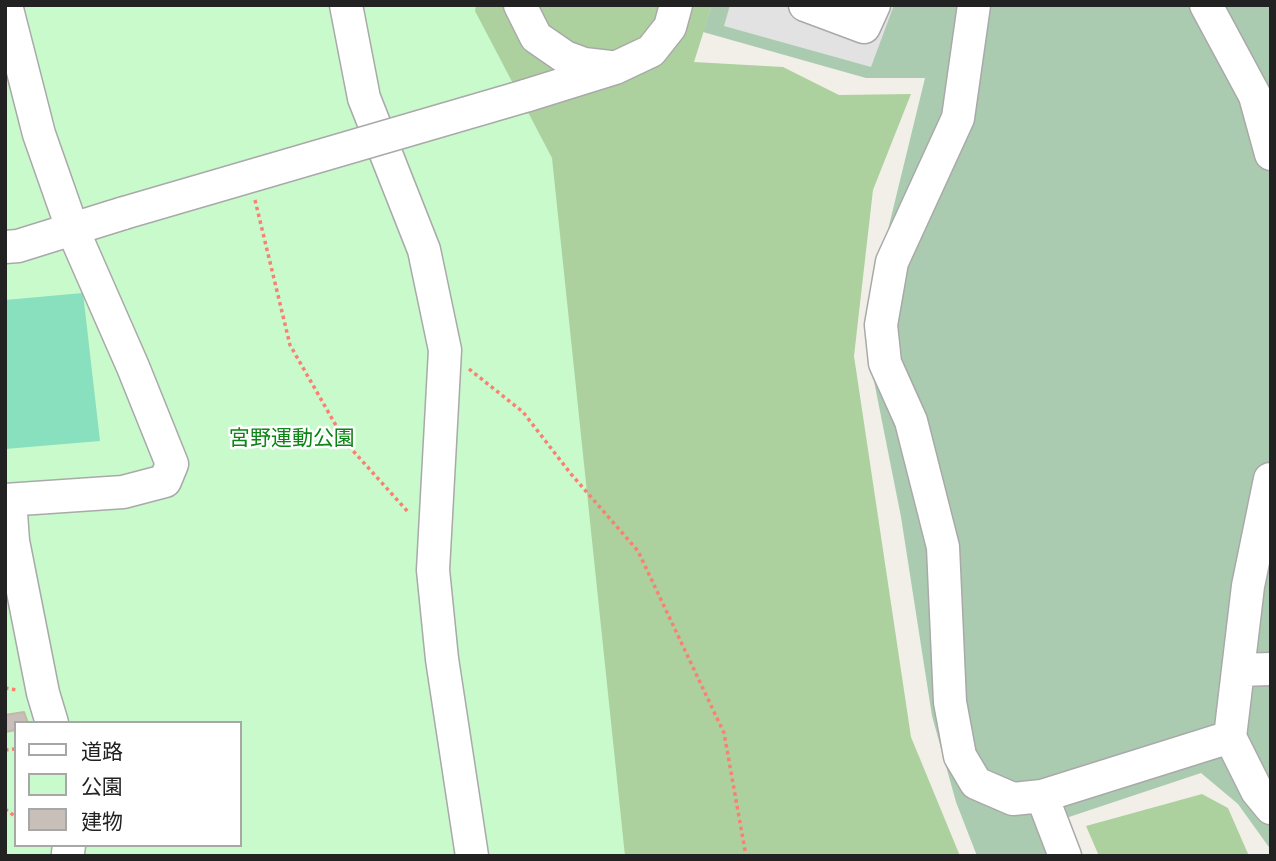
<!DOCTYPE html>
<html>
<head>
<meta charset="utf-8">
<style>
  body { margin:0 }
  #map { position:relative; width:1276px; height:861px; overflow:hidden; background:#f2efe9; font-family:"Roboto Condensed","Noto Sans JP",sans-serif }
  canvas { display:block }
  .frame { position:absolute; inset:0; border:7px solid #222; pointer-events:none }
  .legend { position:absolute; left:14px; top:721px; width:228px; height:126px; box-sizing:border-box; background:#fff; border:2px solid #a7a7a7; margin:0; padding:9px 12px; list-style:none; font-size:21px; color:#222 }
  .legend li { display:flex; align-items:center; gap:14px; height:35px }
  .legend b { width:35px; border:2px solid #a7a7a7 }
</style>
</head>
<body>
<div id="map">
<canvas width="1276" height="861"></canvas>
<div class="frame"></div>
<ul class="legend">
<li><b style="height:9px;background:#fff"></b>道路</li>
<li><b style="height:19px;background:#c8facc"></b>公園</li>
<li><b style="height:19px;background:#c7bfb8"></b>建物</li>
</ul>
</div>
<script>
const ctx = document.querySelector('canvas').getContext('2d');
ctx.lineJoin = 'round';
function fill(path, color) { ctx.fillStyle = color; ctx.fill(path, 'evenodd'); }
const shape = rows => new Path2D(rows.map(r => 'M' + r).join(''));
function stroke(path, color, width, dash) { ctx.strokeStyle = color; ctx.lineWidth = width; ctx.lineCap = dash ? 'butt' : 'round'; ctx.setLineDash(dash || []); ctx.stroke(path); }
function drawText(font, color, halo, rows, align = 'center') {
  ctx.font = font + ' "Roboto Condensed","Noto Sans JP",sans-serif'; ctx.lineWidth = 5; ctx.setLineDash([]); ctx.textBaseline = 'middle'; ctx.strokeStyle = halo; ctx.fillStyle = color; for (const [text, x, y, turn = 0] of rows) {
    ctx.save(); ctx.translate(x, y); ctx.rotate((+turn || 0) * Math.PI / 180); ctx.textAlign = isNaN(turn) ? turn : align; if (halo) ctx.strokeText(text, 0, 0); ctx.fillText(text, 0, 0); ctx.restore();
  }
}
fill(shape([
  [392,5,712,5,694,62,783,67,839,95,911,94,873,190,854,356,911,737,960,856,625,856],
  [1202,794,1228,808,1249,856,1099,856,1086,826]
]), '#add19e');
fill(shape([
  [712,5,1271,5,1271,850,1238,804,1201,773,1063,819,1080,856,977,856,956,802,932,716,901,517,873,376,874,287,925,78,866,78,703,32]
]), '#aacbaf');
fill(shape([
  [5,5,476,5,475,11,552,158,625,856,5,856],
  [16,723,240,723,240,845,16,845]
]), '#c8facc');
fill(shape([
  [83,293,100,441,5,449,5,300]
]), '#88e0be');
fill(shape([
  [730,5,894,5,871,67,724,26]
]), '#e2e2e2');
const building = shape([
  [24,712,28,723,16,723,16,730,5,732,5,715,24,712]
]);
fill(building, '#c7bfb8');
stroke(building, '#c4b6ab', 2);
const minor = shape([
  [346,5,364,98,424,250,445,350,433,570,442,659,472,856],
  [520,5,536,37,565,57,584,64,610,67],
  [805,5,864,27,874,5],
  [974,5,958,118,892,262,881,325,885,363,911,421,943,547,950,702,960,756,976,783,1013,799,1042,796,1230,737,1248,586,1270,479],
  [1206,5,1255,96,1271,154],
  [525,96,615,68,651,51,670,27,676,5],
  [5,247,18,246,124,213],
  [5,500,123,492,165,481,172,464,133,367,72,228,39,134,6,5],
  [10,500,13,541,43,693,52,723],
  [1238,670,1271,669],
  [1230,737,1257,791,1271,808],
  [1042,796,1065,856],
  [68,853,69,845]
]);
stroke(minor, '#a9a9a9', 35);
stroke(shape([
  [255,200,290,345,346,443,409,513],
  [469,369,523,412,571,474,638,551,724,733,746,856],
  [5,688,17,690],
  [5,750,16,749],
  [5,809,16,817]
]), '#fa8072', 3.5, [3.5, 3.5]);
stroke(minor, '#fff', 32);
const minorBridge = shape([
  [124,213,525,96]
]);
stroke(minorBridge, '#a9a9a9', 35, []);
stroke(minorBridge, '#fff', 32);
drawText('21px', '#0c8416', '#fff', [
  ["宮野運動公園",292,440]
]);
</script>
</body>
</html>
